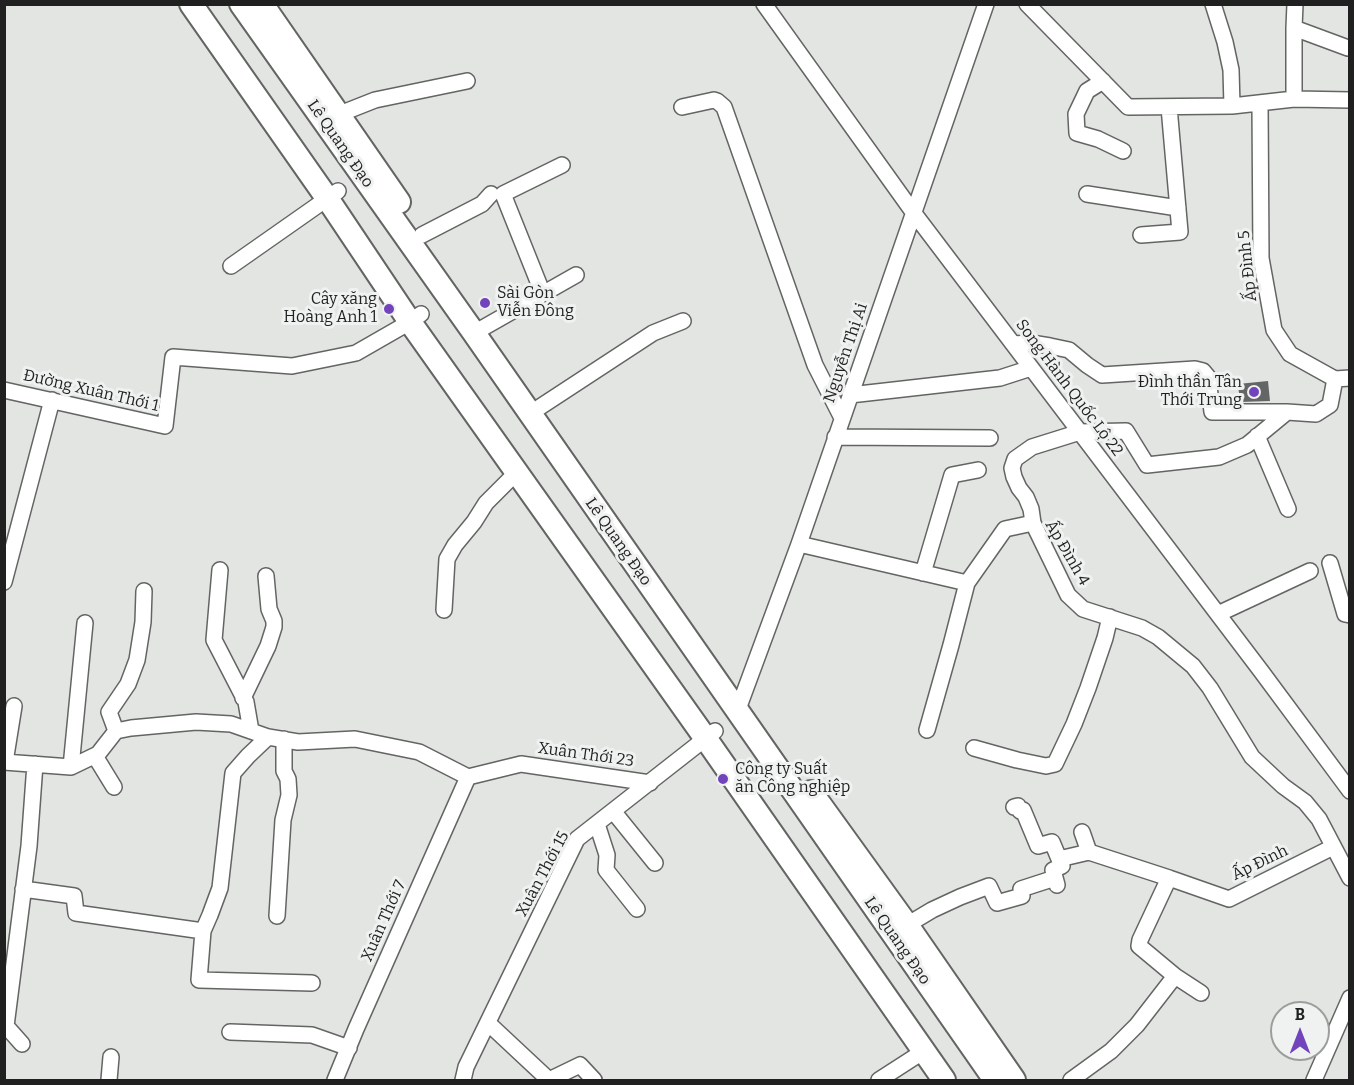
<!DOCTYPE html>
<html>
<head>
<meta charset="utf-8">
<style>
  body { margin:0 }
  #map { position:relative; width:1354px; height:1085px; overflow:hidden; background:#e2e5e2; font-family:Bitter,serif }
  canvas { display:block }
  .frame { position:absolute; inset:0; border:6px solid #1f201f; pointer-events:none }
  .north { position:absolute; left:1270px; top:1001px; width:60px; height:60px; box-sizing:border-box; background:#eff2f0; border:2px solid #9c9e9c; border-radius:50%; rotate:0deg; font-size:16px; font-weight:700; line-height:24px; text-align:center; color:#1f201f }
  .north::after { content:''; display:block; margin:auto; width:21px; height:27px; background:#7244bc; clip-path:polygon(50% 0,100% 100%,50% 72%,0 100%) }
</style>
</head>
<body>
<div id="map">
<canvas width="1354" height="1085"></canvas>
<div class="frame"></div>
<div class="north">B</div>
</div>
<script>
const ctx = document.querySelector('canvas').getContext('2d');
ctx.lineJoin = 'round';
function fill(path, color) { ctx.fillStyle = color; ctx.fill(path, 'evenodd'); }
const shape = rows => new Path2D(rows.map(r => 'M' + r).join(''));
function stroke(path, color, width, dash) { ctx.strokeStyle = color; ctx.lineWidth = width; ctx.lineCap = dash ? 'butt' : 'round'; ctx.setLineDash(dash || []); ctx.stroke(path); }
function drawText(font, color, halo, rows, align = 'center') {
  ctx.font = font + ' Bitter,serif'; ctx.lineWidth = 6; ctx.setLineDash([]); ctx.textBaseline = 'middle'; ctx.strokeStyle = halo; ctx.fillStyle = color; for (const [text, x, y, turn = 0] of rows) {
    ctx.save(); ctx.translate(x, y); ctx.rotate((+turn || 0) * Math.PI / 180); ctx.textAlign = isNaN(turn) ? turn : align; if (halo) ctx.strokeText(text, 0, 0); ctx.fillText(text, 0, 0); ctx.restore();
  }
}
fill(shape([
  [1268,381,1270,401,1240,402,1238,384]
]), '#636664');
const minor = shape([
  [764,4,913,212,1261,671,1350,791],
  [1027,4,1128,107,1232,106,1294,99],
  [1213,4,1225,42,1231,70,1232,106],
  [1295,4,1294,28,1294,99,1350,100],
  [1294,28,1348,48],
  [1103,81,1087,91,1076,114,1077,133,1098,139,1123,151],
  [1260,103,1261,258,1274,330,1290,354,1335,379,1350,378],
  [682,107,714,100,717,101,724,107,815,365,842,418],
  [332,117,375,100,467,81],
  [1087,194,1178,208],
  [422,235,482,204,491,194],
  [1141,235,1180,232,1169,107],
  [231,266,338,191],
  [543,294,503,194,562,165],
  [474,333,576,275],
  [1013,344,1031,343,1050,346,1069,350,1087,365,1102,375,1195,369,1203,371,1208,377,1212,412,1287,412],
  [4,390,165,426,173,357,292,366,356,353,410,322,421,314],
  [850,395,1000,378,1031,368],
  [540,407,653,333,683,321],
  [1257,436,1288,509],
  [835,437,990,438],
  [1033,523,1031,509,1026,497,1019,488,1014,477,1012,468,1015,459,1032,447,1080,432,1126,431,1147,465,1219,457,1247,445,1287,412,1316,414,1330,405,1335,379],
  [799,544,967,583,1005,529,1033,523,1068,595,1083,609,1142,628,1158,637,1193,666,1210,688,1252,757,1283,786,1305,802,1319,819,1350,878],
  [1330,563,1345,614,1350,615],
  [220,570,214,640,246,702,251,731],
  [923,573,952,475,978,470],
  [4,582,52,400],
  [444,610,447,559,455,545,474,522,486,503,517,472],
  [1218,614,1310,571],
  [243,698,268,646,274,627,274,621,269,609,266,576],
  [737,712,799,544,986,4],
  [927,730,951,645,967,583],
  [116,731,109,712,128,684,137,660,143,622,144,591],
  [974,748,1017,760,1046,766,1055,764,1074,724,1088,688,1105,638,1110,617],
  [95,756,114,787],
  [4,762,71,767,98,754,116,731,131,728,196,722,231,724,268,737,298,742,355,739,419,752,468,777,521,764,650,783],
  [5,762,14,706],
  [71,767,85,623],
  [1014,807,1018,806,1020,811,1023,810,1038,846,1052,842,1062,866,1053,870,1057,885],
  [613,811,655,863],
  [597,824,607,855,606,870,637,909],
  [1082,832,1089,852],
  [1059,859,1089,852,1169,878],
  [23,889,74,896,76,913,203,931,199,980,312,983],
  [277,916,283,820,289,795,288,779,284,771,284,739],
  [907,925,932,910,960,897,989,886,997,903,1022,896,1021,889,1055,878],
  [203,931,210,915,220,888,233,773,248,756,268,737],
  [1175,976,1201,993],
  [488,1023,549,1080,580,1065,594,1080],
  [230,1032,312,1035,349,1048],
  [22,1044,6,1026,29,846,35,764],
  [109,1080,111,1057],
  [335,1080,356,1029,468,777],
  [463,1080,466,1067,577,839,715,731],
  [879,1080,924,1051],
  [1071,1080,1111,1051,1137,1025,1175,976,1139,946,1140,940,1169,878,1229,899,1333,847],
  [1314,1080,1350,998]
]);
const highway = shape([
  [191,4,327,198,410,322,706,739,944,1080],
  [241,4,474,333,995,1080],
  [262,4,399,202],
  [811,792,907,925,1014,1080]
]);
stroke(minor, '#636563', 18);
stroke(highway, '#636563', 26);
stroke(minor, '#fff', 15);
stroke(highway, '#fff', 22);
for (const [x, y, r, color] of [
  [485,303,6,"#7244bc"],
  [389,309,6,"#7244bc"],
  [1254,392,6,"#7244bc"],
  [723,779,6,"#7244bc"]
]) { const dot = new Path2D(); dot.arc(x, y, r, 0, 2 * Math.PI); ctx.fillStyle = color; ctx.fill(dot); stroke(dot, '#eff2f0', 2); }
drawText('16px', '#1f201f', '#eff2f0', [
  ["Lê Quang Đạo",340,144,55],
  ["Ấp Đình 5",1248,266,-96],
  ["Nguyễn Thị Ai",846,353,-71],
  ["Song Hành Quốc Lộ 22",1069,388,53],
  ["Đường Xuân Thới 1",91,391,13],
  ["Lê Quang Đạo",618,542,55],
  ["Ấp Đình 4",1067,553,60],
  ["Xuân Thới 23",586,755,8],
  ["Ấp Đình",1260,863,-26],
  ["Xuân Thới 15",543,874,-62],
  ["Xuân Thới 7",384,921,-66],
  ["Lê Quang Đạo",897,941,55]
]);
drawText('16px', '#1f201f', '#eff2f0', [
  ["Sài Gòn",497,294],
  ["Viễn Đông",497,312],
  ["Cây xăng",377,300,"right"],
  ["Hoàng Anh 1",377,318,"right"],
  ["Đình thần Tân",1242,383,"right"],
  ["Thới Trung",1242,401,"right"],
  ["Công ty Suất",735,770],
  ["ăn Công nghiệp",735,788]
], 'left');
</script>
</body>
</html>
